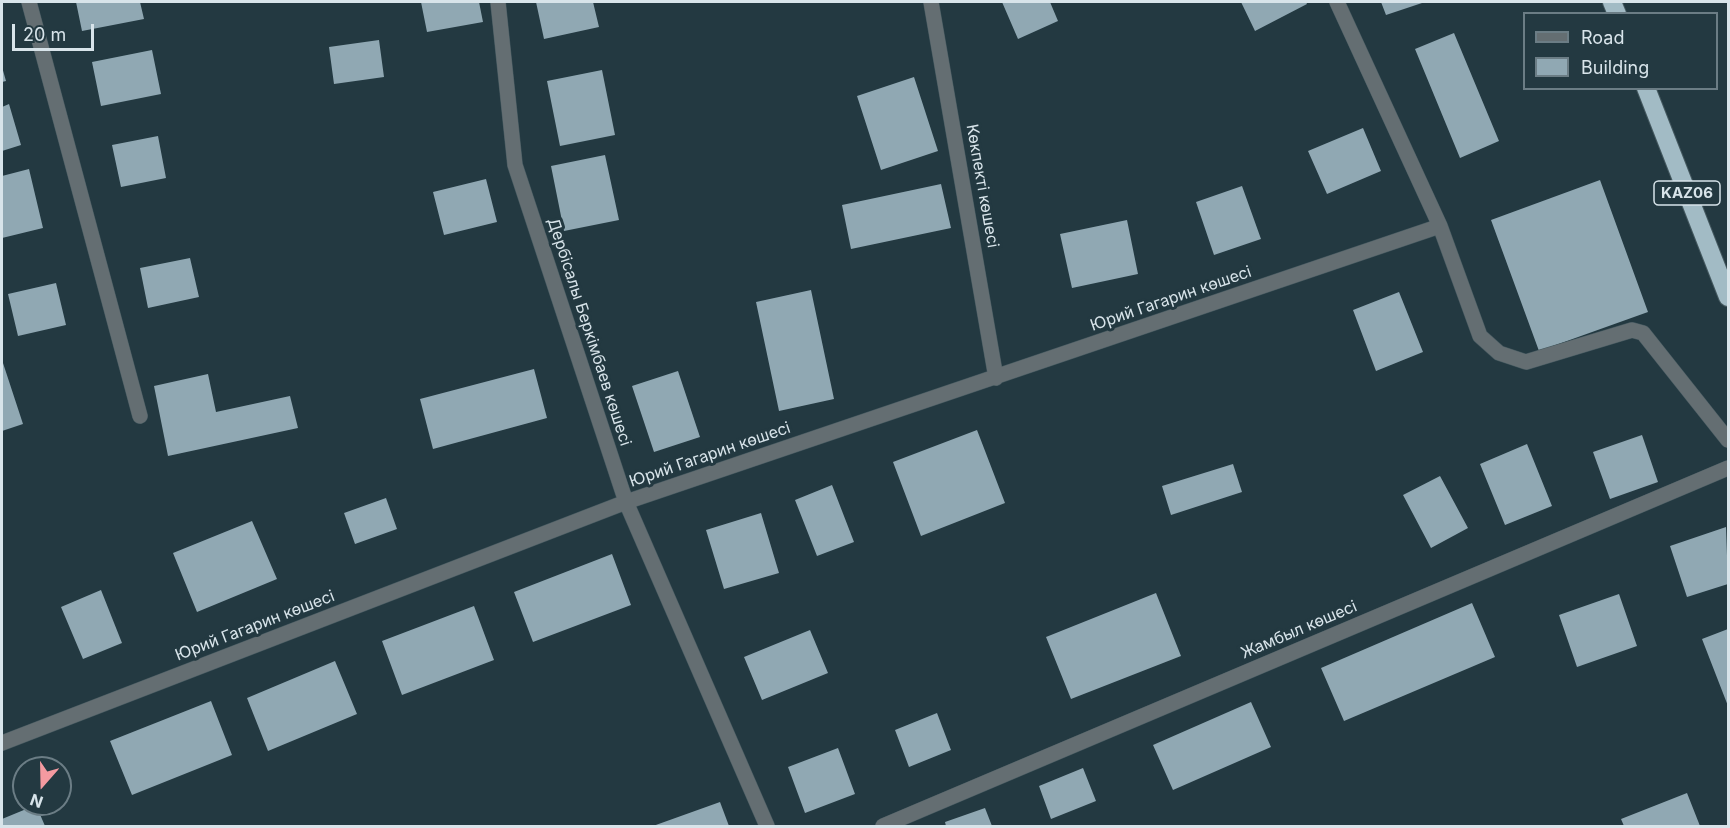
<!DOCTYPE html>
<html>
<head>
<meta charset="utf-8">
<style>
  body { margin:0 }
  #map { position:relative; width:1730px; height:828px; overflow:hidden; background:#233941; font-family:Inter,sans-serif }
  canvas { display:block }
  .frame { position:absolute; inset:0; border:3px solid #d8e4ea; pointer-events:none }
  .legend { position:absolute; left:1523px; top:12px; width:195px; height:78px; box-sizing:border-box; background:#233941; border:2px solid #6b7d85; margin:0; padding:8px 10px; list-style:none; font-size:18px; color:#d8e4ea }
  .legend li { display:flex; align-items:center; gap:12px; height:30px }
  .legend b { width:30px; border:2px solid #6b7d85 }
  .north { position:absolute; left:12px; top:756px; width:60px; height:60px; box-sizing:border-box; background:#233941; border:2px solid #6b7d85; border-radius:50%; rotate:200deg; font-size:16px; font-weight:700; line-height:24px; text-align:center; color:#d8e4ea }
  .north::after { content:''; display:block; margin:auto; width:21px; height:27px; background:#f49aa0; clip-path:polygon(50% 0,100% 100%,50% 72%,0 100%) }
  .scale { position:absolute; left:12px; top:24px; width:82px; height:27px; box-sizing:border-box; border:3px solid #d8e4ea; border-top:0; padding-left:8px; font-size:18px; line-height:21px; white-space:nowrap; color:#d8e4ea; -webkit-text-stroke:4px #233941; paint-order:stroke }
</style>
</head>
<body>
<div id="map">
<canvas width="1730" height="828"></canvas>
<div class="frame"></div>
<ul class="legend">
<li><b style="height:8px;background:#646e72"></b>Road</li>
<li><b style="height:16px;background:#90a8b3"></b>Building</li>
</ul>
<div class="north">N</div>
<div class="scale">20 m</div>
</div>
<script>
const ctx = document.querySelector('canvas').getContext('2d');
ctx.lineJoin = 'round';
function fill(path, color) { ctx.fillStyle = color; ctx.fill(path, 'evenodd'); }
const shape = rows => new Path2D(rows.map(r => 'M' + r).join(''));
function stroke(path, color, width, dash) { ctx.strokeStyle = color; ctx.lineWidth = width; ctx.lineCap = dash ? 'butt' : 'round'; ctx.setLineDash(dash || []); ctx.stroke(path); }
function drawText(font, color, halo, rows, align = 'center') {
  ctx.font = font + ' Inter,sans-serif'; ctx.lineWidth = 6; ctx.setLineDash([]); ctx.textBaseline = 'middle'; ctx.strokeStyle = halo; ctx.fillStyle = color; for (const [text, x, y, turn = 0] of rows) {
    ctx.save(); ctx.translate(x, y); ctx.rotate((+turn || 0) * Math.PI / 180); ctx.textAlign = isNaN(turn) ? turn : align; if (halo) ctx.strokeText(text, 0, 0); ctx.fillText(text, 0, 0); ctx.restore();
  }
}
fill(shape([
  [76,2,140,2,144,19,82,31],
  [421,2,479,2,483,22,427,32],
  [536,2,593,2,599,27,544,39],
  [1002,2,1050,2,1058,21,1018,39],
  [1241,2,1306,2,1307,4,1255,31],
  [1381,2,1425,2,1386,15],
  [1454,33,1499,141,1460,158,1415,49],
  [379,40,384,77,334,84,329,47],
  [152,50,161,94,101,106,92,62],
  [2,67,6,81,2,82],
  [602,70,615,135,560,146,547,81],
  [914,77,938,151,881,170,857,96],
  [9,104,21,145,2,151,2,107],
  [1363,128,1381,171,1327,194,1308,151],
  [158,136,166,178,121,187,112,145],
  [605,155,619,220,564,231,551,166],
  [29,169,43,228,2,238,2,176],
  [486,179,497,222,444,235,433,192],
  [1600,180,1648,312,1539,351,1491,220],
  [941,184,951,228,851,249,842,205],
  [1242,186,1261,239,1214,255,1196,202],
  [1127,220,1138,274,1072,288,1060,234],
  [190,258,199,297,148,308,140,268],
  [56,283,66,325,18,336,8,294],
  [811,290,834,399,779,411,756,302],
  [1399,292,1423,352,1376,371,1353,310],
  [2,360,23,424,2,431],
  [534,369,547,418,433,449,420,399],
  [678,371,700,437,654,452,632,386],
  [208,374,216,412,290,396,298,428,168,456,154,386],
  [977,430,1005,503,921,536,893,462],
  [1642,435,1658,482,1610,499,1593,452],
  [1527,444,1552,506,1505,525,1480,464],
  [1233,464,1242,492,1171,515,1162,486],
  [1440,476,1468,528,1431,548,1403,495],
  [832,485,854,542,817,556,795,500],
  [386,498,397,529,355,544,344,513],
  [761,513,779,573,724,589,706,530],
  [252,521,277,579,197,612,173,553],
  [1726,527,1728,584,1687,597,1670,546],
  [612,554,631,605,533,642,514,592],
  [101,590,122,643,83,659,61,607],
  [1156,593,1181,656,1071,699,1046,637],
  [1619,594,1637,646,1577,667,1559,615],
  [1472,603,1495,657,1344,721,1321,668],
  [474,606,494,660,402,695,382,641],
  [1728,629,1728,706,1702,639],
  [810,630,828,673,762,700,744,657],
  [335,661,357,714,268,751,247,698],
  [211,701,232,755,132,795,110,741],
  [1251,702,1271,747,1173,790,1153,745],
  [937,713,951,750,909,767,895,730],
  [838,748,855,794,805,813,788,767],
  [1083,768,1096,801,1051,819,1039,786],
  [1687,793,1700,826,1624,826,1621,819],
  [720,802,729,826,653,826],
  [36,805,45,826,2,826,2,819],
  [985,808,992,826,946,826,945,822]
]), '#90a8b3');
const minor = shape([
  [29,2,140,416],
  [498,2,515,165,626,502,767,826],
  [931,2,996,378],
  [1337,2,1440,226,1480,336,1499,353,1526,362,1632,330,1643,333,1728,440],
  [2,743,626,502,1440,226],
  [883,826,1728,468]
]);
const highway = shape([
  [1612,2,1617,14],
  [1646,88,1728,297]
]);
stroke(minor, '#44585f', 16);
stroke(highway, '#44585f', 20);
stroke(minor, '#646e72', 15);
stroke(highway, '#a2bbc5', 18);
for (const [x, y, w] of [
  [1687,193,66]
]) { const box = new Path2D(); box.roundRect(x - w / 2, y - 12, w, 24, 4.5); ctx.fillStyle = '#233941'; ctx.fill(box); stroke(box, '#d8e4ea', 1.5); }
drawText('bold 15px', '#d8e4ea', null, [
  ["KАZ06",1687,193]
]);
drawText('16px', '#d8e4ea', '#233941', [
  ["Көкпекті көшесі",982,186,80],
  ["Юрий Гагарин көшесі",1171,299,-19],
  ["Дербісалы Беркімбаев көшесі",589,332,72],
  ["Юрий Гагарин көшесі",710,455,-19],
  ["Юрий Гагарин көшесі",255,626,-21],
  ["Жамбыл көшесі",1299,630,-23]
]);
</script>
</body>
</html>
